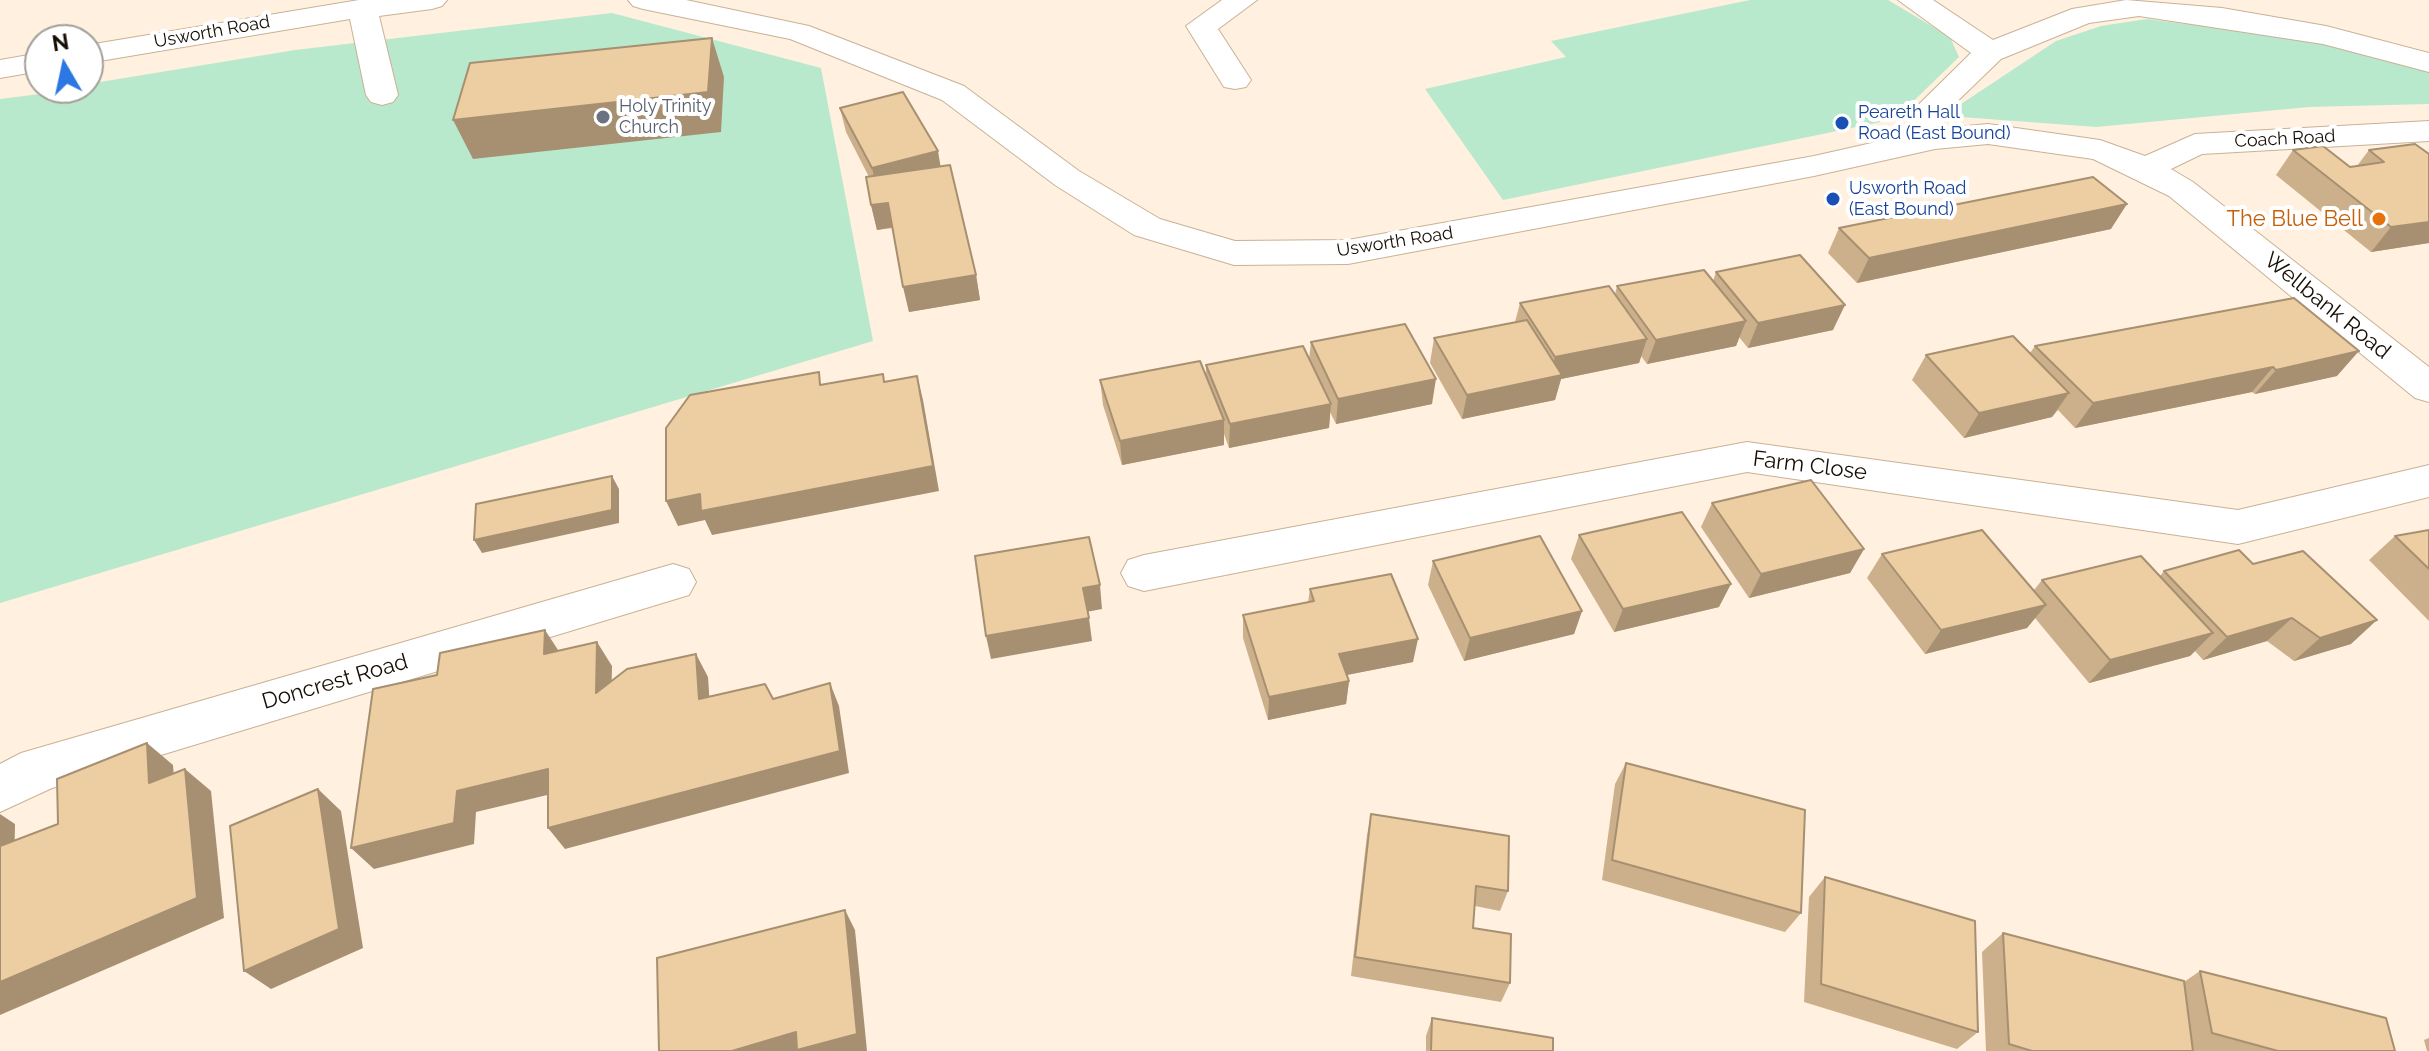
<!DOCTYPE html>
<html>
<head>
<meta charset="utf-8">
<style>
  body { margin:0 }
  #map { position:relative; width:2429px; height:1051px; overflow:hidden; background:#fff0df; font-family:Raleway,sans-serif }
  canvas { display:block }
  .north { position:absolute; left:24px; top:24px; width:80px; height:80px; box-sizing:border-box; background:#fff; border:2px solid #a29f9b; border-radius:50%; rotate:351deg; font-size:22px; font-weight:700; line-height:32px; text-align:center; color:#160e05 }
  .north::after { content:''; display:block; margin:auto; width:28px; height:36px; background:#2c77e3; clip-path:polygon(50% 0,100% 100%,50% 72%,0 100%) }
</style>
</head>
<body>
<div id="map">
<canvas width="2429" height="1051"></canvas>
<div class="north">N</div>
</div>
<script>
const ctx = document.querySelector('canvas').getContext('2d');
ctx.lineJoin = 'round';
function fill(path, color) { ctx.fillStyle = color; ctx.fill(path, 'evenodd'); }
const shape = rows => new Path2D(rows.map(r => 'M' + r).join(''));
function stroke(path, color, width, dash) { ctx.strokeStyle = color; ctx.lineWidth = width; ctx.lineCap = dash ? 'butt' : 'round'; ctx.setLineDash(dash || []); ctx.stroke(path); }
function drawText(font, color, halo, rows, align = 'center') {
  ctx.font = font + ' Raleway,sans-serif'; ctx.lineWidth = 8; ctx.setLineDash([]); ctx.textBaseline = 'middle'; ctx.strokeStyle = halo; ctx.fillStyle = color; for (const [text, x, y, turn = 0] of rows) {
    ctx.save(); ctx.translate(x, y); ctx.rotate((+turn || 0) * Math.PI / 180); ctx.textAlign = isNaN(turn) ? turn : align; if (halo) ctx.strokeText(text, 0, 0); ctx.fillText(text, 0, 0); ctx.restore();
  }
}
fill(shape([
  [1750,0,1888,0,1950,37,1959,57,1895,119,1503,200,1425,89,1566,57,1551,41],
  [612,13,821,68,873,341,0,603,0,99,88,88,88,84,295,50],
  [2147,19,2333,43,2429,70,2429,104,2309,107,2096,127,1961,117,1961,104,2056,41,2101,26]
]), '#b9e9cc');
const minor = shape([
  [359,0,447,0,442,6,432,9,379,16,398,95,393,102,382,105,371,102,366,95,350,19,88,63,88,45,359,0],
  [628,0,686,0,809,26,964,86,1079,171,1160,219,1235,241,1348,240,1814,156,1916,133,1908,115,1971,53,1898,0,1933,0,1993,40,2072,9,2126,0,2222,8,2326,26,2429,53,2429,72,2323,44,2139,16,2089,23,2001,59,1941,117,1946,128,1988,124,2100,140,2145,156,2195,134,2429,121,2429,141,2202,154,2171,169,2193,182,2429,367,2429,402,2415,398,2169,196,2093,159,1988,144,1935,149,1814,176,1348,264,1234,265,1134,235,1055,185,942,100,790,39,643,9,633,6,628,0],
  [1222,0,1257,0,1218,29,1251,80,1246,87,1235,89,1224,87,1186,26,1222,0],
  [40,53,40,71,0,78,0,60,40,53],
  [1747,442,2238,510,2429,465,2429,497,2238,544,1747,472,1144,591,1128,586,1121,573,1128,560,1144,555,1747,442],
  [673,564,689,569,696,582,689,595,52,788,0,812,0,764,21,753,673,564]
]);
stroke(minor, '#c9b296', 2);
fill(minor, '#fff');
fill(shape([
  [840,108,940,166,976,275,980,300,909,312,892,228,877,230,871,205,869,177,846,132],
  [2293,150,2350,167,2357,166,2369,150,2429,154,2429,243,2371,252,2276,175],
  [1839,228,2111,229,1857,283,1828,253],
  [1716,272,1833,330,1748,348,1739,337,1736,346,1647,364,1641,356,1639,363,1561,379,1555,400,1462,419,1430,363,1434,338,1515,322,1520,303,1615,294,1617,286,1713,281],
  [2294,298,2337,376,2255,394,2252,392,2075,428,2058,410,2052,417,1964,438,1912,380,1926,355,2030,353,2035,346],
  [1311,342,1432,404,1336,424,1330,412,1329,428,1229,448,1224,434,1224,445,1122,465,1103,405,1100,380,1206,376,1206,365,1309,359],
  [1712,503,1864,549,1850,573,1749,598,1701,527],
  [2429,530,2429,621,2369,560,2395,536],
  [1579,535,1719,607,1614,632,1571,559],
  [1882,554,2034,590,2042,580,2160,576,2164,571,2253,564,2351,644,2294,661,2267,641,2203,660,2195,651,2190,656,2089,683,2035,618,2027,628,1925,654,1867,578],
  [1433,561,1582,611,1574,634,1464,661,1428,585],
  [1310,589,1413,662,1347,675,1349,681,1346,704,1268,720,1243,638,1243,615,1308,603],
  [1626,763,1801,913,1785,932,1602,880,1615,784],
  [1371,814,1508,891,1500,911,1475,906,1473,928,1510,983,1501,1002,1351,976,1367,835],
  [1825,877,1978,1032,1957,1049,1804,1002,1809,897],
  [2003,933,2184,982,2200,971,2395,1051,1986,1051,1982,952],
  [1432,1018,1553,1051,1426,1051,1426,1036],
  [2429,1038,2429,1051,2427,1051,2424,1040]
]), '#ccb08b');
fill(shape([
  [712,38,724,77,721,132,473,159,453,120],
  [938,151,942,175,878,193,872,168],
  [888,203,894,227,877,230,871,205],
  [2127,204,2111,229,1857,283,1869,258],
  [2429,222,2429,243,2371,252,2391,227],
  [976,275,980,300,909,312,903,287],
  [1845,305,1833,330,1748,348,1758,323],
  [1746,321,1736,346,1647,364,1656,340],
  [1647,339,1639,363,1561,379,1555,400,1462,419,1467,395,1549,378,1555,357],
  [2359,351,2337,376,2255,394,2276,370],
  [2273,367,2252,392,2075,428,2093,403],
  [917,376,923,400,939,491,712,535,705,520,678,526,666,501],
  [1436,379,1432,404,1336,424,1338,399],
  [2069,393,2052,417,1964,438,1979,413],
  [1331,404,1329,428,1229,448,1230,424],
  [1224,420,1224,445,1122,465,1120,441],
  [612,476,619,489,619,523,482,553,474,540],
  [1864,549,1850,573,1749,598,1761,574],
  [1731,584,1719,607,1614,632,1623,609],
  [1100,585,1102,609,1086,612,1083,588],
  [2046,605,2027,628,1925,654,1941,630],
  [1582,611,1574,634,1464,661,1470,638],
  [1089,618,1092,641,991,659,986,636],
  [2292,618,2267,641,2203,660,2227,637],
  [2377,620,2351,644,2294,661,2320,638],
  [545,630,560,653,544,654],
  [2213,633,2190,656,2089,683,2110,660],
  [1418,639,1413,662,1336,677,1339,654],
  [597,642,612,666,611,716,596,693],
  [696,654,708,677,711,722,699,699],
  [1349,681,1346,704,1268,720,1269,697],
  [830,683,839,706,849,773,565,849,548,828],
  [147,743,173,765,176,804,149,783],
  [185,769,211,791,224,918,0,1015,0,982],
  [548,769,564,791,476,812,474,844,374,869,351,848,457,791],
  [318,789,341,811,363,948,271,989,244,971],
  [0,814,15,824,14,874,0,865],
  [845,910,855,930,867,1051,732,1051]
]), '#a69071');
const building = shape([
  [712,38,708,92,453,120,470,63,712,38],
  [903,92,938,151,872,168,840,108,903,92],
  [2415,144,2429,154,2429,222,2391,227,2293,150,2323,146,2350,167,2384,162,2369,150,2415,144],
  [950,165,976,275,903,287,888,203,871,205,866,177,950,165],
  [2093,177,2127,204,1869,258,1839,228,2093,177],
  [1800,255,1845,305,1758,323,1716,272,1800,255],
  [1704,270,1746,321,1656,340,1617,286,1704,270],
  [1609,286,1647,339,1555,357,1520,303,1609,286],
  [2294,298,2359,351,2276,370,2273,367,2093,403,2035,346,2294,298],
  [1527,320,1562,375,1467,395,1434,338,1527,320],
  [1405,324,1436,379,1338,399,1311,342,1405,324],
  [2013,336,2069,393,1979,413,1926,355,2013,336],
  [1303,346,1331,404,1230,424,1206,365,1303,346],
  [1200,361,1224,420,1120,441,1100,380,1200,361],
  [819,372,820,385,883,374,884,382,917,376,933,466,701,511,700,494,666,501,666,428,690,395,819,372],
  [612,476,612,510,474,540,476,504,612,476],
  [1811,480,1864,549,1761,574,1712,503,1811,480],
  [1682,512,1731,584,1623,609,1579,535,1682,512],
  [1982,530,2046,605,1941,630,1882,554,1982,530],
  [2429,530,2429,569,2395,536,2429,530],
  [1540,536,1582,611,1470,638,1433,561,1540,536],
  [1089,537,1100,585,1083,588,1089,618,986,636,975,556,1089,537],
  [2239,550,2253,564,2303,551,2377,620,2320,638,2292,618,2227,637,2164,571,2239,550],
  [2141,556,2213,633,2110,660,2042,580,2141,556],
  [1391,574,1418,639,1339,654,1349,681,1269,697,1243,615,1314,601,1310,589,1391,574],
  [545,630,544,654,597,642,596,693,627,669,696,654,699,699,765,684,773,699,830,683,840,751,548,828,548,769,457,791,454,823,351,848,373,689,437,675,440,653,545,630],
  [147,743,149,783,185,769,197,898,0,982,0,846,58,824,57,779,147,743],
  [1626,763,1805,810,1801,913,1612,860,1626,763],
  [318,789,339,929,244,971,230,826,318,789],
  [1371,814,1509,836,1508,891,1476,886,1473,928,1511,934,1510,983,1355,957,1371,814],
  [1825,877,1975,921,1978,1032,1821,984,1825,877],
  [845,910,857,1034,797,1050,796,1032,732,1051,659,1051,657,958,845,910],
  [2003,933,2184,981,2193,1051,2032,1051,2009,1044,2003,933],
  [2200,971,2386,1018,2395,1051,2278,1051,2212,1033,2200,971],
  [1432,1018,1553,1038,1553,1051,1431,1051,1432,1018]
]);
fill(building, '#edcda2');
stroke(building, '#a69071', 2);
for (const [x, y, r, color] of [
  [603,117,8,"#6b7280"],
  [1842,123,8,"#1a4fb4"],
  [1833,199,8,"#1a4fb4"],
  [2379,219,8,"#e8710a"]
]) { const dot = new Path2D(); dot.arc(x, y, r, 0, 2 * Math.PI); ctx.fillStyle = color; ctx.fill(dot); stroke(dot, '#fff', 3); }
drawText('18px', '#160e05', '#fff', [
  ["Usworth Road",212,32,-10],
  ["Coach Road",2285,139,-3],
  ["Usworth Road",1395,242,-9]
]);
drawText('18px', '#5b616d', '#fff', [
  ["Holy Trinity",619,107],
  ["Church",619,128]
], 'left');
drawText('18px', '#164399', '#fff', [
  ["Peareth Hall",1858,113],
  ["Road (East Bound)",1858,134],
  ["Usworth Road",1849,189],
  ["(East Bound)",1849,210]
], 'left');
drawText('22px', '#c56008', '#fff', [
  ["The Blue Bell",2363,219]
], 'right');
drawText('22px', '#160e05', '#fff', [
  ["Wellbank Road",2327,306,39],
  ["Farm Close",1810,466,7],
  ["Doncrest Road",335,682,-16]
]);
</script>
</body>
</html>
